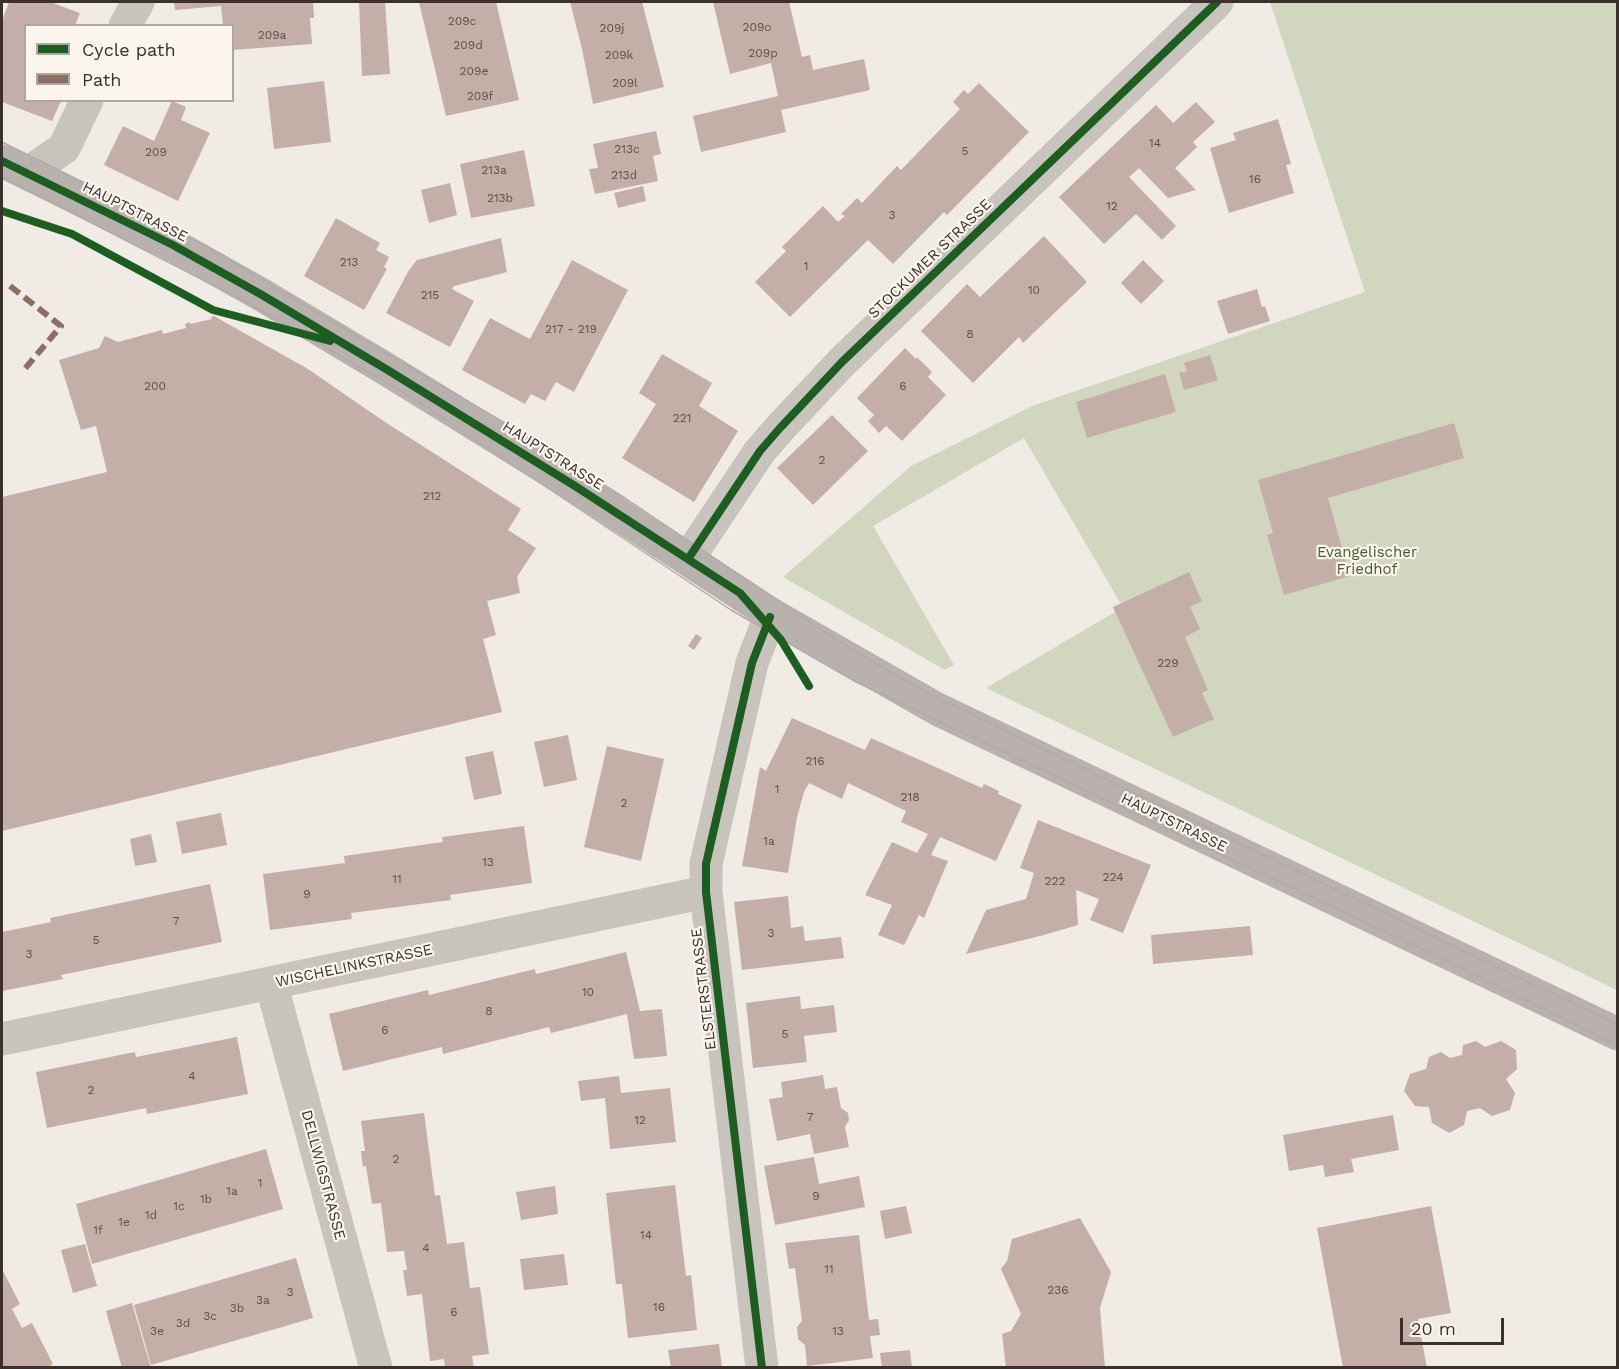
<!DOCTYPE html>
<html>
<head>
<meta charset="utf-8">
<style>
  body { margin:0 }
  #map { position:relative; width:1619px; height:1369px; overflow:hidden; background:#f0ebe5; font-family:"Work Sans",sans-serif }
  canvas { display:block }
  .frame { position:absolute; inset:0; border:3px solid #3b302b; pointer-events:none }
  .legend { position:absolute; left:24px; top:24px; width:210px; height:78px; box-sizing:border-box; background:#fbf5ee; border:2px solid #aea6a0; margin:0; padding:8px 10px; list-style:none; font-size:18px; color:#3b302b }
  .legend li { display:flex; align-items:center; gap:12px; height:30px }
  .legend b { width:30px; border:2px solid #aea6a0 }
  .scale { position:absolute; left:1400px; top:1318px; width:104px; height:27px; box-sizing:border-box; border:3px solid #3b302b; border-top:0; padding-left:8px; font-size:18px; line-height:21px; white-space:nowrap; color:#3b302b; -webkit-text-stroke:4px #fbf5ee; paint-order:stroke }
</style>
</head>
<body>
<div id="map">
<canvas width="1619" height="1369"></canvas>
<div class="frame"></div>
<ul class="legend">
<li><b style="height:8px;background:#1b5e20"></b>Cycle path</li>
<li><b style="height:8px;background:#8d6e63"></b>Path</li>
</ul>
<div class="scale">20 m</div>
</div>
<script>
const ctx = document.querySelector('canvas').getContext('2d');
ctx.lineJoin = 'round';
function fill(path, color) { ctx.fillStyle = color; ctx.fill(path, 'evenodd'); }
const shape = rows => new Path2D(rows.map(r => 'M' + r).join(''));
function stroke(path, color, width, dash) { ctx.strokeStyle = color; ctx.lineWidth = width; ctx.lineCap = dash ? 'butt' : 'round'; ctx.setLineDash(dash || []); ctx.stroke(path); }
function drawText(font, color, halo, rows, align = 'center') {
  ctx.font = font + ' "Work Sans",sans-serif'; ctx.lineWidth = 4.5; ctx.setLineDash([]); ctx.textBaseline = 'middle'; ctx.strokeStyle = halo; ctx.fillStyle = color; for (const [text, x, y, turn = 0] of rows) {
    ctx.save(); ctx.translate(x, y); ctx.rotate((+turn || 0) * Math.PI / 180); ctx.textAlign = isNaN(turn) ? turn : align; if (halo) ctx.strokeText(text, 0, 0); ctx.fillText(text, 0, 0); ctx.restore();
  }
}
fill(shape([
  [1270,2,1617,2,1617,990,986,688,1115,612,1113,607,1121,604,1024,438,873,526,954,665,945,670,783,577,911,466,1032,406,1365,292]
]), '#d1d6bf');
fill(shape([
  [9,2,50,2,80,13,75,26,26,26,26,100,65,100,60,103,52,121,2,102,2,21],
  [174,2,313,2,314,18,310,18,312,44,232,50,232,26,223,26,221,6,175,10],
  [385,2,390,74,362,76,359,3],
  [419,2,496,2,519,100,446,116],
  [570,2,642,2,664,87,593,104,582,49],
  [713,2,789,2,802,57,810,55,813,70,864,59,870,90,781,110,786,132,701,152,693,116,778,96,771,63,730,74],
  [324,81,331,142,274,149,267,88],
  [979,83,1029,132,947,215,944,212,893,264,868,240,790,317,755,282,786,251,782,247,823,206,838,222,845,216,841,214,857,198,862,203,897,166,901,170,960,109,953,102,964,90,968,94],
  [172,101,186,107,181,120,210,133,178,201,104,165,123,126,154,141],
  [1196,102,1215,122,1193,142,1197,147,1175,168,1196,190,1168,198,1139,168,1129,177,1176,226,1162,240,1136,214,1104,244,1059,197,1156,105,1173,123],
  [1278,119,1291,164,1286,165,1294,193,1229,213,1210,148,1236,140,1233,133],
  [656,131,661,154,653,156,658,181,595,194,589,169,598,168,593,144],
  [524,150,535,206,471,218,460,164],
  [450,183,457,215,429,223,421,190],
  [643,186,646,201,618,208,614,193],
  [336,218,380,243,376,250,389,257,384,267,387,269,364,310,304,276],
  [1044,236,1087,282,1023,343,1019,337,973,383,921,331,967,284,980,297],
  [501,238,507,272,454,286,452,289,474,301,450,347,386,313,409,270,417,260],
  [572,260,628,290,574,392,556,382,545,401,531,394,525,404,462,370,490,318,530,339],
  [1143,260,1164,281,1141,304,1121,283],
  [1257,289,1262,307,1265,306,1270,321,1228,334,1217,301],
  [214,316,308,369,382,420,521,509,508,530,536,548,517,577,520,593,487,601,496,635,483,639,502,712,2,831,2,497,107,472,96,426,81,430,59,360,99,348,105,336,118,342,162,330,163,334,186,328,185,324,190,322,190,324,212,319,211,317],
  [905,348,916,359,917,357,932,372,928,377,946,395,902,441,886,426,879,433,868,421,874,415,857,398],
  [662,354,712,383,699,406,738,431,694,502,622,458,656,404,639,393],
  [1210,355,1218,380,1184,390,1179,373,1187,371,1184,363],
  [1165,374,1176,412,1087,438,1076,402],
  [832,415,868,451,813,505,777,468],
  [1454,423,1464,458,1328,498,1350,576,1284,595,1267,535,1273,533,1258,480],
  [1189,572,1202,601,1190,607,1200,629,1185,637,1208,690,1202,693,1214,719,1173,737,1113,607],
  [696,634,702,638,694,650,688,646],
  [792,718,865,750,871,738,982,788,984,784,999,791,998,794,1022,805,996,861,940,837,931,855,948,861,924,918,919,915,904,945,878,935,892,905,865,895,892,842,917,853,928,834,901,822,906,811,848,783,842,799,809,783,804,792,797,817,788,873,742,866,760,767,766,771],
  [568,735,577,780,544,787,534,742],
  [607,746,664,759,641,861,584,847],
  [493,751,502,794,474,800,465,757],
  [221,813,227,845,182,854,176,822],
  [1038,820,1151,865,1123,933,1090,920,1099,899,1076,890,1078,925,1044,935,966,954,986,910,1026,899,1034,873,1020,868],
  [524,826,532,883,450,895,451,900,351,913,352,919,270,930,263,874,345,863,344,856,443,842,442,837],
  [151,834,157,862,135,866,130,839],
  [210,884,222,942,61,975,63,979,2,991,2,932,51,922,50,918],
  [788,896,791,928,803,926,805,941,841,937,844,958,742,970,734,902],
  [1250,926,1253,955,1153,964,1151,935],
  [626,952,640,1011,662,1009,667,1056,634,1059,627,1014,551,1033,549,1027,443,1054,442,1047,343,1071,329,1014,428,990,429,995,535,969,536,974],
  [800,996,801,1009,834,1005,837,1032,804,1036,807,1062,753,1068,746,1003],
  [237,1037,248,1094,147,1114,146,1108,47,1128,36,1072,135,1052,136,1057],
  [1476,1041,1485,1047,1501,1041,1516,1050,1517,1069,1506,1079,1515,1093,1510,1110,1492,1116,1480,1108,1467,1111,1464,1125,1449,1133,1432,1123,1429,1107,1415,1106,1404,1091,1410,1074,1426,1069,1429,1057,1441,1052,1450,1058,1462,1055,1463,1045],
  [823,1075,825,1089,837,1087,841,1108,848,1113,849,1120,845,1127,849,1147,814,1154,810,1134,777,1141,769,1099,783,1097,781,1082],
  [619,1076,621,1093,670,1088,676,1142,610,1149,605,1098,581,1101,578,1081],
  [424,1113,435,1196,440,1195,447,1244,464,1242,470,1288,480,1287,489,1354,472,1356,474,1368,445,1368,444,1359,430,1361,422,1294,407,1296,403,1270,407,1270,404,1251,387,1252,381,1203,372,1204,366,1166,363,1167,361,1151,365,1151,361,1121],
  [1393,1115,1399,1150,1351,1159,1354,1172,1325,1177,1323,1165,1289,1171,1283,1135],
  [266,1149,283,1209,92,1264,76,1204],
  [814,1157,819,1184,859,1176,865,1207,775,1225,764,1166],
  [675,1185,686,1276,691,1275,697,1330,628,1338,622,1284,616,1284,606,1193],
  [555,1186,558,1214,521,1220,516,1192],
  [906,1206,912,1233,885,1239,880,1211],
  [1431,1206,1451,1313,1418,1319,1427,1368,1343,1368,1317,1228],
  [1080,1218,1111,1272,1100,1308,1105,1368,1006,1368,1002,1334,1011,1331,1021,1314,1001,1269,1007,1261,1012,1239],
  [859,1235,869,1320,878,1319,880,1335,870,1336,873,1358,807,1366,805,1345,798,1339,797,1327,802,1321,795,1268,789,1269,785,1243],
  [85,1244,97,1286,73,1293,61,1250],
  [564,1254,568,1285,524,1290,520,1259],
  [296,1258,313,1318,151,1365,134,1305],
  [2,1269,20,1304,12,1309,22,1328,32,1323,53,1364,46,1368,2,1368],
  [132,1303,151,1368,122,1368,106,1311],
  [719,1344,722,1368,671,1368,668,1350],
  [910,1350,912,1368,882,1368,880,1353]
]), '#c3afa7');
stroke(shape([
  [125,26,138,2],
  [28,173,64,148,87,100],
  [688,559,760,451,780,428,842,362,1217,2],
  [271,983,376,1368],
  [2,1039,706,892],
  [762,1368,706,892,706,864,752,663,771,614]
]), '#c9c3be', 33);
stroke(shape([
  [2,161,173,245,262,295,386,369,575,486,771,614,937,709,1618,1034]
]), '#b8b1ad', 33);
stroke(shape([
  [2,142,137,209,215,251,287,295,515,429,625,498,820,629,868,659,929,694,1618,1025],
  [2,177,250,304,408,395,731,610,856,682,1441,958,1618,1046]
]), '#b1aca8', 1.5);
stroke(shape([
  [10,286,61,326,23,371]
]), '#8d6e63', 6, [12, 6]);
stroke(shape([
  [2,161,173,245,262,295,386,369,575,486,740,593,781,640,809,686],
  [2,211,72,234,213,310,330,341],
  [688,559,760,451,780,428,842,362,1217,2],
  [762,1368,706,892,706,864,752,663,770,617]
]), '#1b5e20', 8);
drawText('12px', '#5d504a', null, [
  ["209c",462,21],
  ["209o",757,27],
  ["209j",612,28],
  ["209a",272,35],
  ["209d",468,45],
  ["209p",763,53],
  ["209k",619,55],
  ["209e",474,71],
  ["209l",625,83],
  ["209f",480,96],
  ["14",1155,143],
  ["213c",627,149],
  ["5",965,151],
  ["209",156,152],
  ["213a",494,170],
  ["213d",624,175],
  ["16",1255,179],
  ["213b",500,198],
  ["12",1112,206],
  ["3",892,215],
  ["213",349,262],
  ["1",806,266],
  ["10",1034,290],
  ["215",430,295],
  ["217 - 219",571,329],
  ["8",970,334],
  ["200",155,386],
  ["6",903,386],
  ["221",682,418],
  ["2",822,460],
  ["212",432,496],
  ["229",1168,663],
  ["216",815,761],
  ["1",777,789],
  ["218",910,797],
  ["2",624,803],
  ["1a",769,841],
  ["13",488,862],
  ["224",1113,877],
  ["11",397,879],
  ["222",1055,881],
  ["9",307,894],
  ["7",176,921],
  ["3",771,933],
  ["5",96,940],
  ["3",29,954],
  ["10",588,992],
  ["8",489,1011],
  ["6",385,1030],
  ["5",785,1034],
  ["4",192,1076],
  ["2",91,1090],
  ["7",810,1117],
  ["12",640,1120],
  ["2",396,1159],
  ["1",260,1183],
  ["1a",232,1191],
  ["9",816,1196],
  ["1b",206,1199],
  ["1c",179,1206],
  ["1d",151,1215],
  ["1e",124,1222],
  ["1f",98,1230],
  ["14",646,1235],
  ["4",426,1248],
  ["11",829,1269],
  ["236",1058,1290],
  ["3",290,1292],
  ["3a",263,1300],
  ["16",659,1307],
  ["3b",237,1308],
  ["6",454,1312],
  ["3c",210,1316],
  ["3d",183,1323],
  ["3e",157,1331],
  ["13",838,1331]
]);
drawText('15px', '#3b302b', '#fbf5ee', [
  ["HAUPTSTRASSE",135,212,27],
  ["STOCKUMER STRASSE",930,259,-44],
  ["HAUPTSTRASSE",553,456,32],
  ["HAUPTSTRASSE",1174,823,26],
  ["WISCHELINKSTRASSE",354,966,-12],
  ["ELSTERSTRASSE",704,989,-97],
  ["DELLWIGSTRASSE",323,1175,75]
]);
drawText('15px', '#4a5a2e', '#fbf5ee', [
  ["Evangelischer",1367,553],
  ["Friedhof",1367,570]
]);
</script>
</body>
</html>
